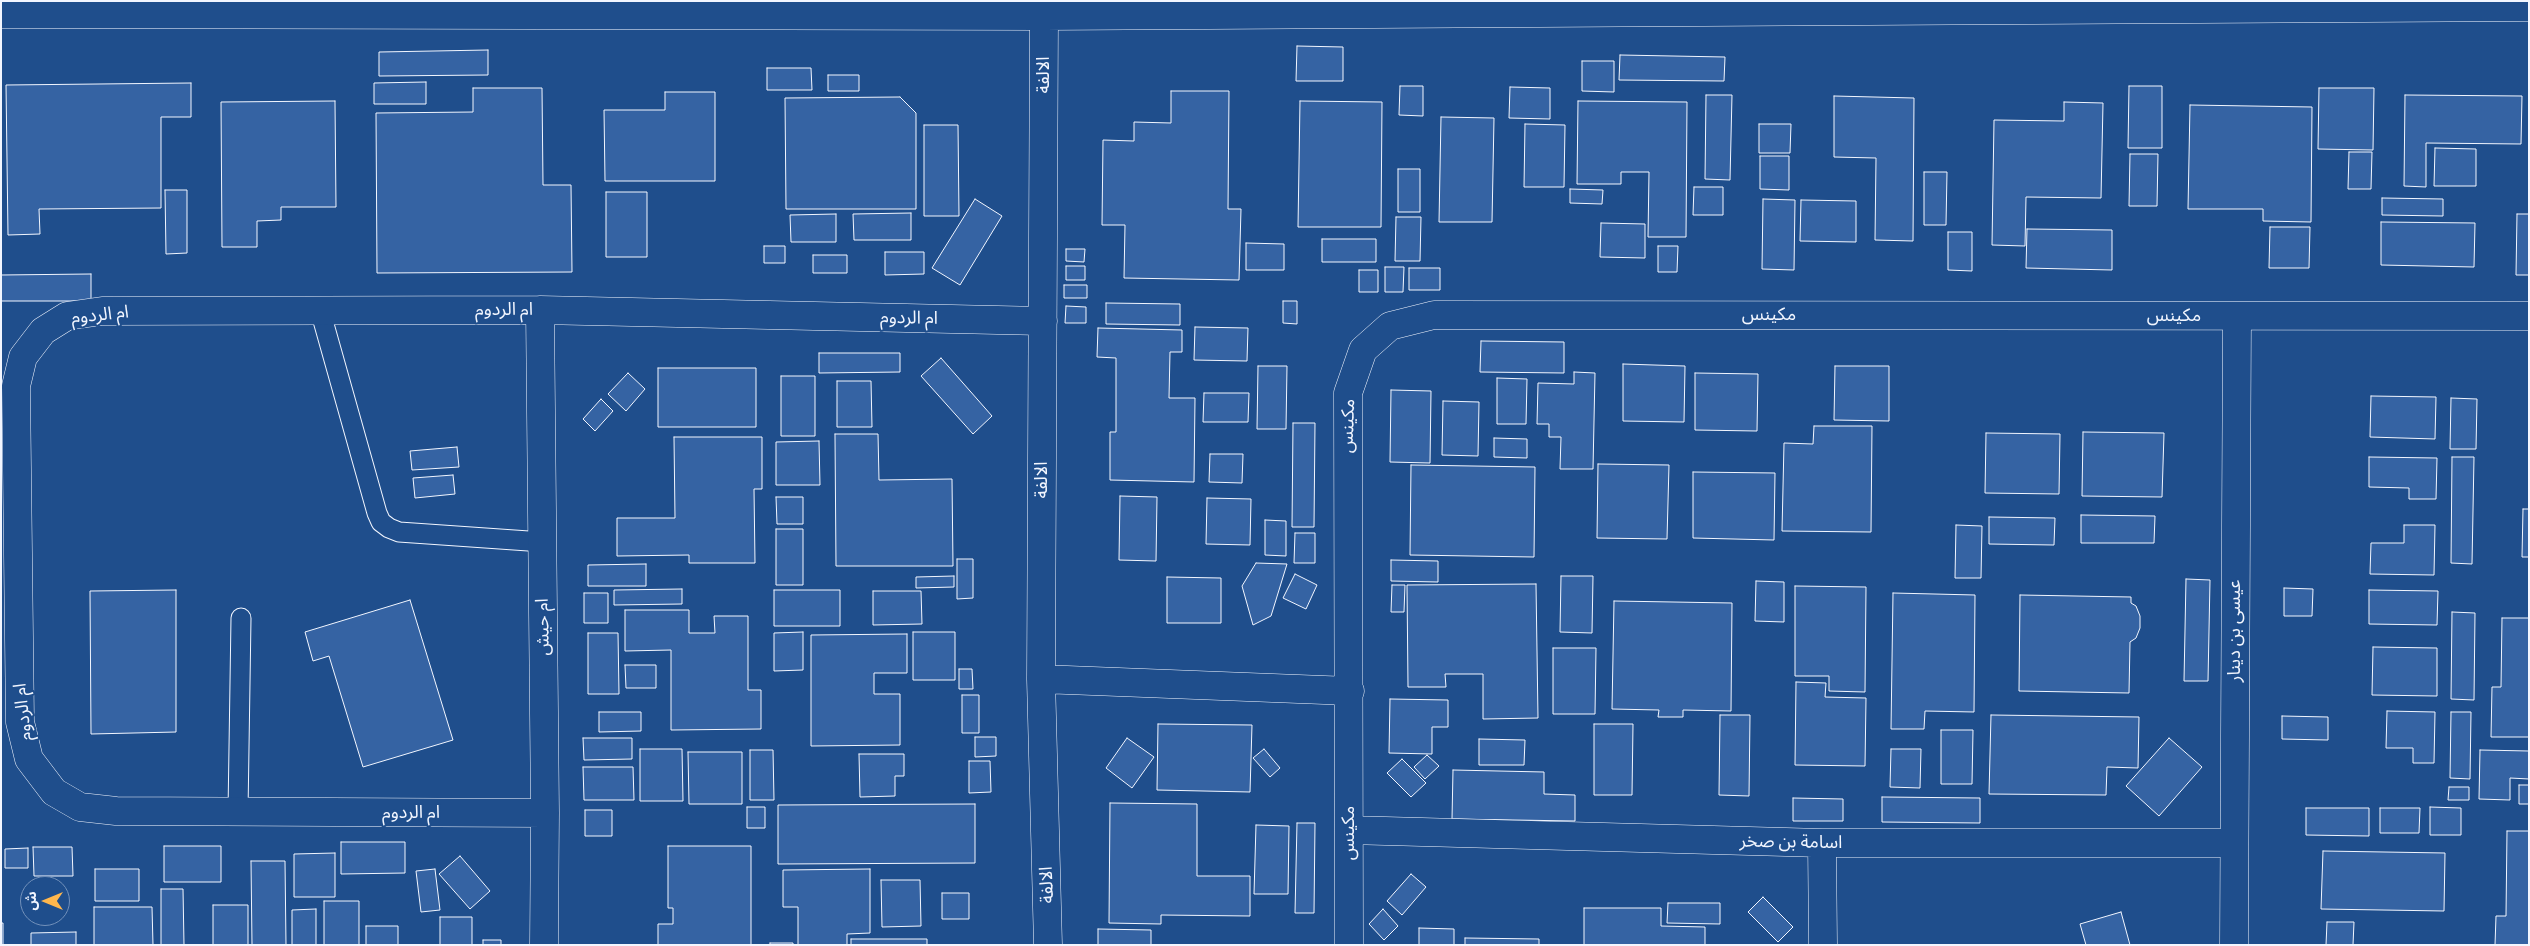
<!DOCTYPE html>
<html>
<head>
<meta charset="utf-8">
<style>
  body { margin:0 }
  #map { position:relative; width:2530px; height:946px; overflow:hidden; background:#1f4e8c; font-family:Cabin,"Noto Sans Arabic",sans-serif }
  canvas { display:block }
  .frame { position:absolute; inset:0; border:2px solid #f2f6ff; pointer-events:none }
  .north { position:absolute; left:20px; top:876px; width:50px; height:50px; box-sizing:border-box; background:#1f4e8c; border:1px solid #7391ba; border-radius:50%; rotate:270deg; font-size:14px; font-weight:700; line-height:20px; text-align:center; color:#f2f6ff }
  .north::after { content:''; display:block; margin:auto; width:18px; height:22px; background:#ffb74d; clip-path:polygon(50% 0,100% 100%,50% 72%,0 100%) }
</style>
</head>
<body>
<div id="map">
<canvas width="2530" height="946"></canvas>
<div class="frame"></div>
<div class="north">ش</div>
</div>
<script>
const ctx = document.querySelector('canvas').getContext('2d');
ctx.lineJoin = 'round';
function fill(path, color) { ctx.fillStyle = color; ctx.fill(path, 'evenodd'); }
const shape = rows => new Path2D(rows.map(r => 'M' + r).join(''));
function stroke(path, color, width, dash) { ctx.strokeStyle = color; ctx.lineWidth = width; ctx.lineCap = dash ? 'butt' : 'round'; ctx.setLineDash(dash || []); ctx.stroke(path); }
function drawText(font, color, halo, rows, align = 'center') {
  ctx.font = font + ' Cabin,"Noto Sans Arabic",sans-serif'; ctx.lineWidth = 4; ctx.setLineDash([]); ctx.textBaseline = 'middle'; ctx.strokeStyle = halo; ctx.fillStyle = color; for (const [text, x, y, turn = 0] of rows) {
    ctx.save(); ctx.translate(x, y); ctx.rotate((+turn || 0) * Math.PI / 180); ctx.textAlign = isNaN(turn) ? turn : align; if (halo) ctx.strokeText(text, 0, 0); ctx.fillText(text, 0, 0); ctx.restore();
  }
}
const building = shape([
  [1297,46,1343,47,1343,81,1296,81,1297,46],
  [488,50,488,75,379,76,379,52,488,50],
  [1620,55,1725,57,1724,81,1619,80,1620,55],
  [1582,61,1614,61,1614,92,1582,91,1582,61],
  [767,68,811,68,812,90,767,90,767,68],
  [828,75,859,75,859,91,828,91,828,75],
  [426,82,426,104,374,104,374,83,426,82],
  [191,83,191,117,161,117,161,208,39,209,40,234,8,235,6,85,191,83],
  [1400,86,1423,86,1423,116,1399,115,1400,86],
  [2129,86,2162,86,2162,148,2128,148,2129,86],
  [1510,87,1550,88,1550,119,1509,118,1510,87],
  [473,88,542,88,543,185,571,185,572,272,377,273,376,113,473,112,473,88],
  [2319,88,2374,88,2373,150,2318,149,2319,88],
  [1171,91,1229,91,1228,209,1241,209,1239,280,1124,278,1125,225,1102,225,1103,140,1134,141,1134,122,1171,123,1171,91],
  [665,92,715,92,715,181,605,181,604,110,665,110,665,92],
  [1706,95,1732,95,1730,180,1705,179,1706,95],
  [2405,95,2522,96,2521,144,2426,143,2426,187,2404,186,2405,95],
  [1834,96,1914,98,1913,241,1875,240,1876,158,1834,157,1834,96],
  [900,97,916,113,916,209,786,209,785,98,900,97],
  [335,101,336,207,281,207,281,220,257,221,257,247,222,247,221,102,335,101],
  [1300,101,1382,102,1381,227,1298,227,1300,101],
  [1578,101,1687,102,1686,237,1648,237,1649,172,1621,172,1621,184,1577,184,1578,101],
  [2064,102,2103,103,2101,198,2026,197,2025,246,1992,245,1994,120,2064,121,2064,102],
  [2190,105,2312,107,2311,222,2263,221,2263,209,2188,209,2190,105],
  [1441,117,1494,118,1492,222,1439,222,1441,117],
  [1525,124,1565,125,1564,187,1524,187,1525,124],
  [1759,124,1791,124,1790,153,1759,153,1759,124],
  [924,125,958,125,959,216,924,216,924,125],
  [2435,148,2476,149,2476,186,2434,186,2435,148],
  [2349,152,2372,152,2371,189,2348,189,2349,152],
  [2130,154,2158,154,2157,206,2129,206,2130,154],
  [1760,156,1789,156,1789,190,1760,189,1760,156],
  [1398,169,1420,169,1420,212,1398,212,1398,169],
  [1924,172,1947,172,1946,225,1924,225,1924,172],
  [1694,187,1723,187,1723,215,1693,215,1694,187],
  [1570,189,1603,190,1602,204,1570,203,1570,189],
  [165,190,187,190,187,253,166,254,165,190],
  [606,192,647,192,647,257,606,257,606,192],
  [2382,198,2443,199,2443,216,2382,215,2382,198],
  [975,199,1002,216,960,285,932,268,975,199],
  [1763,199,1795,200,1794,270,1762,269,1763,199],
  [1801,200,1856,201,1856,242,1800,241,1801,200],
  [911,213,911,240,854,240,853,214,911,213],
  [836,214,836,242,791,242,790,215,836,214],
  [2517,214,2529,214,2529,275,2516,275,2517,214],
  [1396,217,1421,217,1420,261,1395,261,1396,217],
  [2381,222,2475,223,2474,267,2381,265,2381,222],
  [1601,223,1645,224,1645,258,1600,257,1601,223],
  [2270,227,2310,227,2309,268,2269,268,2270,227],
  [2027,229,2112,230,2112,270,2026,268,2027,229],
  [1948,232,1972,232,1972,271,1948,270,1948,232],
  [1322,239,1376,239,1376,262,1322,262,1322,239],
  [1246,243,1284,244,1284,270,1246,270,1246,243],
  [764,246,785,246,785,263,764,263,764,246],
  [1658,246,1678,246,1677,272,1658,272,1658,246],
  [1066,249,1085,249,1084,262,1066,261,1066,249],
  [885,252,924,252,924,274,885,275,885,252],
  [813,255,847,255,847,273,813,273,813,255],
  [1066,266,1085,266,1085,280,1066,280,1066,266],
  [1385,267,1404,267,1403,292,1385,292,1385,267],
  [1409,268,1440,268,1440,290,1409,290,1409,268],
  [1359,270,1378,270,1378,292,1359,292,1359,270],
  [91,274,91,301,1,301,1,275,91,274],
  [1064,285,1087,285,1087,298,1064,298,1064,285],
  [1283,301,1297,301,1297,324,1283,323,1283,301],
  [1106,303,1180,304,1180,325,1106,324,1106,303],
  [1066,306,1086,307,1086,323,1065,323,1066,306],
  [1195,327,1248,328,1247,361,1194,360,1195,327],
  [1098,328,1182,330,1182,352,1170,352,1169,398,1195,398,1194,482,1110,480,1110,432,1116,432,1116,358,1097,357,1098,328],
  [1481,341,1564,342,1564,373,1480,372,1481,341],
  [819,353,900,353,900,372,819,373,819,353],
  [941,358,992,416,973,434,921,376,941,358],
  [1623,364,1685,366,1684,422,1623,421,1623,364],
  [1258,366,1287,366,1286,429,1257,429,1258,366],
  [1835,366,1889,366,1889,421,1834,420,1835,366],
  [658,368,756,368,756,427,658,427,658,368],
  [1574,372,1595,373,1593,469,1560,469,1561,437,1549,437,1549,424,1537,424,1538,383,1574,384,1574,372],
  [628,373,645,389,626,411,608,394,628,373],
  [1695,373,1758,374,1757,431,1695,430,1695,373],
  [781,376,815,376,815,436,781,436,781,376],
  [1497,378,1527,379,1526,424,1497,424,1497,378],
  [837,381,871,381,872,427,837,427,837,381],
  [1391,390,1431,391,1430,463,1390,462,1391,390],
  [1204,393,1249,393,1248,422,1203,422,1204,393],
  [2371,396,2436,397,2435,439,2370,437,2371,396],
  [2451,398,2477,399,2476,449,2450,449,2451,398],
  [601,399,613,411,595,431,583,419,601,399],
  [1443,401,1479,402,1478,456,1442,455,1443,401],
  [1293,423,1315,423,1314,527,1292,527,1293,423],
  [1814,426,1872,426,1871,532,1782,531,1784,443,1813,444,1814,426],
  [2083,432,2164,433,2162,497,2082,496,2083,432],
  [1986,433,2060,434,2059,494,1985,493,1986,433],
  [835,434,878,434,879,480,952,479,953,566,836,566,835,434],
  [674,437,762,437,762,489,754,489,755,563,689,563,689,555,617,556,617,518,675,518,674,437],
  [1494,438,1527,439,1527,458,1494,457,1494,438],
  [819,441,820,485,776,485,776,442,819,441],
  [457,447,459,467,412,470,410,451,457,447],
  [1210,454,1243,454,1242,483,1209,482,1210,454],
  [2369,457,2437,458,2436,499,2409,499,2409,488,2369,487,2369,457],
  [2452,457,2474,457,2472,564,2451,563,2452,457],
  [1598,464,1669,465,1667,539,1597,538,1598,464],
  [1411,465,1535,467,1534,557,1410,555,1411,465],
  [1693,472,1775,473,1774,540,1693,538,1693,472],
  [453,475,455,494,415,498,413,478,453,475],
  [1120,496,1157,497,1156,561,1119,560,1120,496],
  [776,497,803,497,803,524,777,524,776,497],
  [1207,498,1251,499,1250,545,1206,544,1207,498],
  [2523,509,2529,509,2529,557,2522,557,2523,509],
  [2081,515,2155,516,2154,543,2081,543,2081,515],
  [1989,517,2055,518,2054,545,1989,544,1989,517],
  [1265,520,1286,521,1286,556,1265,555,1265,520],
  [1956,525,1982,526,1981,578,1955,578,1956,525],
  [2404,525,2435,525,2434,575,2370,574,2371,543,2404,543,2404,525],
  [776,529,803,529,803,585,776,585,776,529],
  [1295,533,1315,533,1315,563,1294,563,1295,533],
  [957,559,973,559,973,598,957,599,957,559],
  [1391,560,1438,561,1438,582,1391,581,1391,560],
  [1256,563,1287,564,1271,616,1253,625,1242,586,1256,563],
  [646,564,646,586,588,586,588,565,646,564],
  [1295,574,1317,585,1306,609,1283,598,1295,574],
  [954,576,954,587,916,588,916,577,954,576],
  [1561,576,1593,576,1592,633,1560,632,1561,576],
  [1167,577,1221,578,1221,623,1167,623,1167,577],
  [2186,579,2210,580,2208,681,2184,681,2186,579],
  [1756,581,1784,582,1784,622,1755,621,1756,581],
  [1536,584,1538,718,1483,719,1483,674,1445,674,1446,687,1408,687,1407,585,1536,584],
  [1392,585,1405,585,1404,612,1391,612,1392,585],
  [1795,586,1866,587,1865,692,1829,691,1829,676,1795,676,1795,586],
  [2284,588,2313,589,2312,616,2284,616,2284,588],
  [682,589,682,604,614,605,614,590,682,589],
  [176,590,176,732,91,734,90,591,176,590],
  [774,590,840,590,840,626,774,626,774,590],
  [2369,590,2438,591,2437,625,2369,624,2369,590],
  [873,591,921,591,922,624,873,625,873,591],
  [584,593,608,593,608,623,584,623,584,593],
  [1893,593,1975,595,1974,712,1925,711,1924,729,1891,729,1893,593],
  [2020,595,2131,597,2131,603,2136,606,2140,616,2140,628,2136,638,2130,642,2129,693,2019,691,2020,595],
  [410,600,453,740,363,767,329,656,313,661,305,632,410,600],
  [1614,601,1732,603,1731,711,1683,710,1683,717,1658,717,1659,710,1612,709,1614,601],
  [625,610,689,610,689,633,715,633,714,616,748,616,748,690,761,690,761,729,671,730,671,650,625,651,625,610],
  [2452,612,2475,613,2474,700,2451,699,2452,612],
  [2502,618,2529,618,2529,737,2491,737,2492,687,2501,687,2502,618],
  [803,632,803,670,774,671,774,633,803,632],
  [913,632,955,632,955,680,913,680,913,632],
  [588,633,618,633,619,694,588,694,588,633],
  [907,634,907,673,874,673,874,694,900,694,900,745,811,746,811,635,907,634],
  [2373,647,2437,648,2437,696,2372,695,2373,647],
  [1553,648,1596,648,1595,714,1553,714,1553,648],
  [625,665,656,665,656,688,626,688,625,665],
  [959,669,972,669,973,689,959,689,959,669],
  [1796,682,1826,683,1825,697,1866,698,1865,766,1795,765,1796,682],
  [962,695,979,695,979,733,962,733,962,695],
  [1390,699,1448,700,1448,727,1432,727,1432,754,1389,753,1390,699],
  [2387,711,2435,712,2434,763,2413,763,2413,748,2386,748,2387,711],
  [599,712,641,712,641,731,599,732,599,712],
  [2451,712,2471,712,2470,779,2450,778,2451,712],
  [1720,715,1750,715,1749,796,1719,795,1720,715],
  [1991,715,2139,717,2138,768,2107,767,2106,795,1989,794,1991,715],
  [2282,716,2328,717,2328,740,2282,739,2282,716],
  [1158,724,1252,725,1250,792,1157,790,1158,724],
  [1594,724,1633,724,1632,795,1594,795,1594,724],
  [1941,730,1973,730,1972,784,1941,784,1941,730],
  [975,737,996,737,996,756,975,757,975,737],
  [583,738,632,738,632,759,584,760,583,738],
  [1127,738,1154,757,1132,788,1106,768,1127,738],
  [2169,738,2202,767,2159,816,2126,786,2169,738],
  [1479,739,1525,740,1524,765,1479,765,1479,739],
  [640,749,682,749,683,801,640,801,640,749],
  [1264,749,1280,768,1270,777,1253,758,1264,749],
  [1891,749,1921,749,1920,788,1890,787,1891,749],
  [750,750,773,750,774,800,750,800,750,750],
  [2480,750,2529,751,2529,779,2510,778,2510,800,2479,799,2480,750],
  [688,752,742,752,742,804,689,804,688,752],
  [859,754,904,754,904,776,895,776,895,796,860,797,859,754],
  [1427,755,1439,766,1425,779,1414,767,1427,755],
  [1402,759,1426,783,1411,797,1387,773,1402,759],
  [969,761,990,761,991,792,969,793,969,761],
  [583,767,633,767,634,800,584,800,583,767],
  [1453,770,1544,772,1544,794,1575,795,1575,821,1452,819,1453,770],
  [2519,785,2529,785,2529,804,2519,804,2519,785],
  [2449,787,2469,787,2469,800,2448,800,2449,787],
  [1882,797,1980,798,1980,823,1882,822,1882,797],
  [1793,798,1843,799,1843,821,1793,821,1793,798],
  [1110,803,1197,804,1197,876,1250,876,1250,916,1161,915,1161,924,1109,923,1110,803],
  [975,804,975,863,778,864,778,805,975,804],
  [747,807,765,807,765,828,747,828,747,807],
  [2430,807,2461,808,2461,835,2430,835,2430,807],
  [2306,808,2369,808,2369,836,2306,835,2306,808],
  [2380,808,2420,808,2419,833,2380,833,2380,808],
  [585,810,612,810,612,836,585,836,585,810],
  [1297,823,1315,823,1314,913,1295,913,1297,823],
  [1256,825,1289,826,1288,894,1254,894,1256,825],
  [2507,831,2529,831,2529,945,2495,945,2496,916,2506,916,2507,831],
  [341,842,405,842,405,873,341,874,341,842],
  [164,846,221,846,221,882,164,882,164,846],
  [668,846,751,846,751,945,658,945,658,924,673,924,673,908,668,908,668,846],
  [33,847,72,847,73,876,34,876,33,847],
  [28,848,28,868,5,868,5,849,28,848],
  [2323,851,2445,853,2444,911,2321,909,2323,851],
  [335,853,335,897,294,897,294,854,335,853],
  [460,856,490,891,470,909,439,874,460,856],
  [251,861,285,861,286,945,252,945,251,861],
  [95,869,139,869,139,901,95,901,95,869],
  [435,869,440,910,421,912,416,871,435,869],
  [870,869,870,933,847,934,847,945,798,945,798,907,783,907,783,870,870,869],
  [1411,874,1426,887,1402,915,1387,901,1411,874],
  [881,880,920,880,921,926,882,927,881,880],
  [161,889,183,889,184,945,161,945,161,889],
  [942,893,969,893,969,919,942,919,942,893],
  [1763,897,1793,927,1778,942,1748,912,1763,897],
  [324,901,359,901,359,945,324,945,324,901],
  [1668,903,1720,903,1720,924,1667,923,1668,903],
  [213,905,248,905,248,945,213,945,213,905],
  [94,907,152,907,153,945,94,945,94,907],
  [1584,908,1661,908,1661,926,1705,927,1705,945,1584,945,1584,908],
  [316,909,316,945,292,945,292,910,316,909],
  [1383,909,1398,926,1384,940,1369,924,1383,909],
  [2121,912,2130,945,2086,945,2080,924,2121,912],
  [440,917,472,917,472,945,440,945,440,917],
  [2327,922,2354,922,2353,945,2326,945,2327,922],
  [1,923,3,923,3,945,1,945,1,923],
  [366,926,398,926,398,945,366,945,366,926],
  [1419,928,1454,929,1454,945,1419,945,1419,928],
  [1098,929,1151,930,1151,945,1098,945,1098,929],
  [76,932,76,945,31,945,31,933,76,932],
  [1465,938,1539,939,1539,945,1465,945,1465,938],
  [851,939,927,939,927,945,851,945,851,939],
  [483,940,501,940,501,945,483,945,483,940],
  [770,943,793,943,793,945,770,945,770,943]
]);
fill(building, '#3563a3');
stroke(building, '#f2f6ff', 1);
const service = shape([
  [320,310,377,513,381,522,389,528,399,532,543,542],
  [238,812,241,618]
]);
const minor = shape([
  [1,14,1044,16,2529,7],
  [1044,16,1041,679,1048,945],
  [540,310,545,813,544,945],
  [1041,679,1350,691],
  [545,813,116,811,80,807,54,792,29,759,20,722,16,386,23,357,43,331,67,316,102,311,540,310,1043,321],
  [1349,830,1822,843,2233,843],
  [1822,843,1823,945],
  [1349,945,1348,393,1363,350,1390,326,1434,315,2529,316],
  [2234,945,2237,316]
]);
stroke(service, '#f2f6ff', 21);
stroke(minor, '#f2f6ff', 29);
stroke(service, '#1f4e8c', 19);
stroke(minor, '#1f4e8c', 28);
drawText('18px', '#f2f6ff', '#1f4e8c', [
  ["الالفة",1044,75,-90],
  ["ام الردوم",504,310],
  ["ام الردوم",100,315,-6],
  ["مكينس",1769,315],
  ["مكينس",2174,316],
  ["ام الردوم",909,318,1],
  ["مكينس",1348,426,-88],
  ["الالفة",1042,480,-90],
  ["ام حيش",543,627,-91],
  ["عيسى بن دينار",2235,631,-90],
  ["ام الردوم",23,712,-96],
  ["ام الردوم",411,813],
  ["مكينس",1349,833,-90],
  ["اسامة بن صخر",1791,842,1],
  ["الالفة",1047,885,-92]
]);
</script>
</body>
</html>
